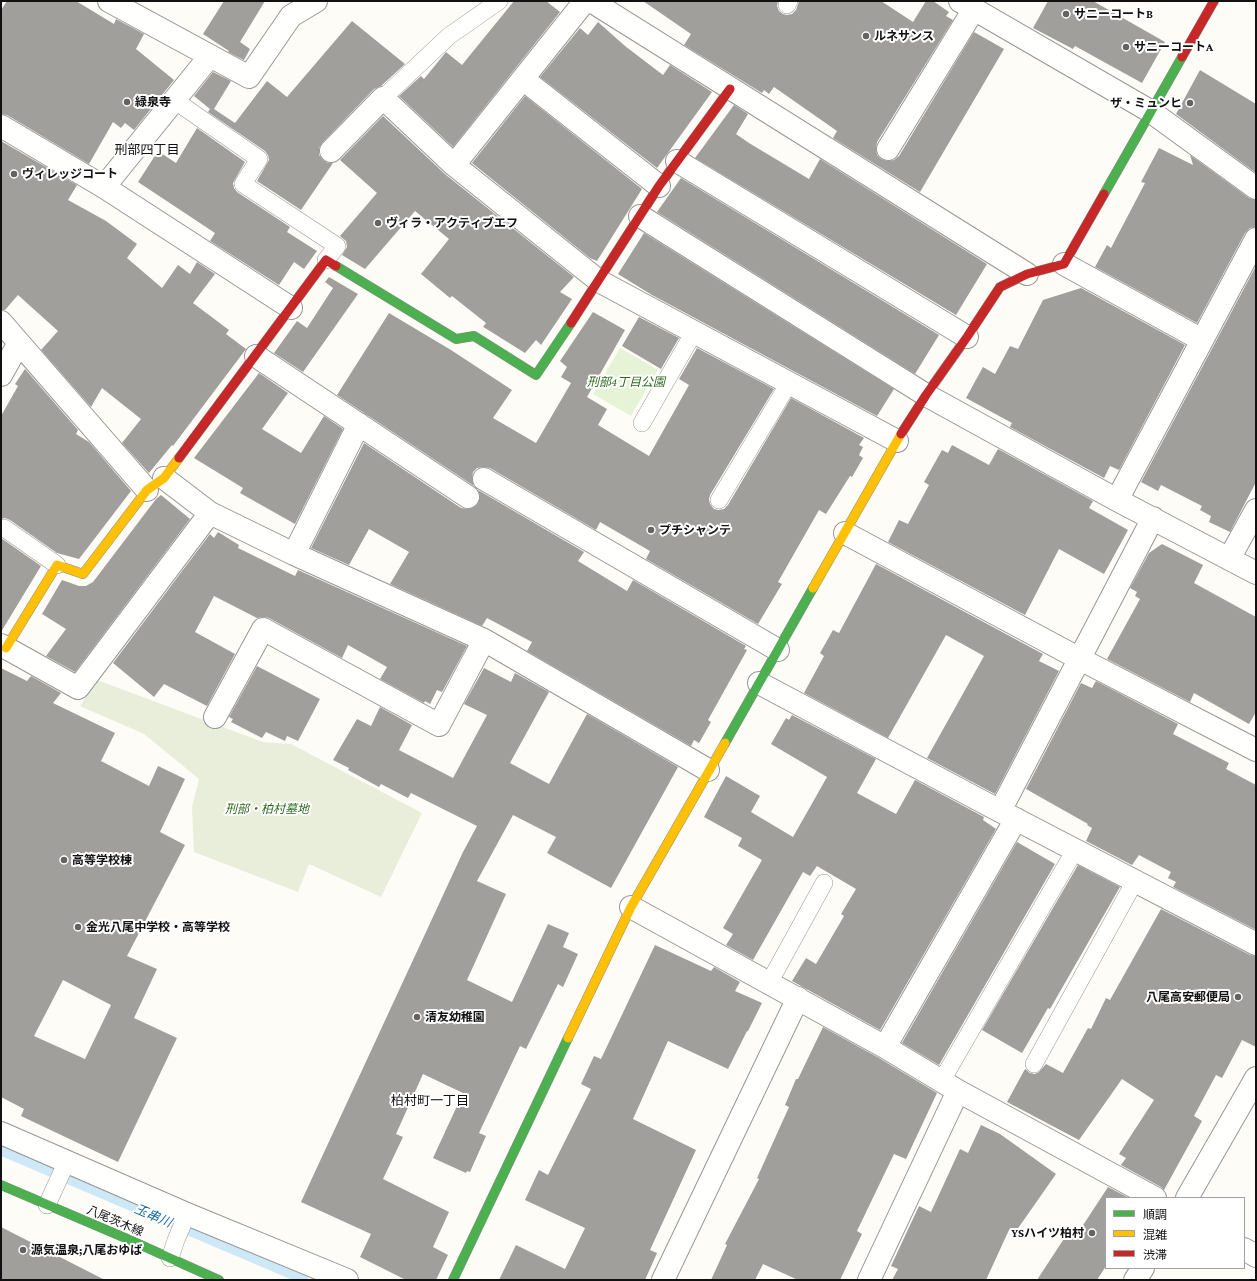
<!DOCTYPE html>
<html>
<head>
<meta charset="utf-8">
<style>
  body { margin:0 }
  #map { position:relative; width:1257px; height:1281px; overflow:hidden; background:#fdfcf7; font-family:"Crimson Pro","Noto Sans JP",serif }
  canvas { display:block }
  .frame { position:absolute; inset:0; border:2px solid #111; pointer-events:none }
  .legend { position:absolute; left:1105px; top:1197px; width:140px; height:72px; box-sizing:border-box; background:#fff; border:1px solid #a0a0a0; margin:0; padding:5px 7px; list-style:none; font-size:12px; color:#111 }
  .legend li { display:flex; align-items:center; gap:8px; height:20px }
  .legend b { width:20px; border:1px solid #a0a0a0 }
</style>
</head>
<body>
<div id="map">
<canvas width="1257" height="1281"></canvas>
<div class="frame"></div>
<ul class="legend">
<li><b style="height:5px;background:#4caf50"></b>順調</li>
<li><b style="height:5px;background:#ffc107"></b>混雑</li>
<li><b style="height:5px;background:#c62828"></b>渋滞</li>
</ul>
</div>
<script>
const ctx = document.querySelector('canvas').getContext('2d');
ctx.lineJoin = 'round';
function fill(path, color) { ctx.fillStyle = color; ctx.fill(path, 'evenodd'); }
const shape = rows => new Path2D(rows.map(r => 'M' + r).join(''));
function stroke(path, color, width, dash) { ctx.strokeStyle = color; ctx.lineWidth = width; ctx.lineCap = dash ? 'butt' : 'round'; ctx.setLineDash(dash || []); ctx.stroke(path); }
function drawText(font, color, halo, rows, align = 'center') {
  ctx.font = font + ' "Crimson Pro","Noto Sans JP",serif'; ctx.lineWidth = 4; ctx.setLineDash([]); ctx.textBaseline = 'middle'; ctx.strokeStyle = halo; ctx.fillStyle = color; for (const [text, x, y, turn = 0] of rows) {
    ctx.save(); ctx.translate(x, y); ctx.rotate((+turn || 0) * Math.PI / 180); ctx.textAlign = isNaN(turn) ? turn : align; if (halo) ctx.strokeText(text, 0, 0); ctx.fillText(text, 0, 0); ctx.restore();
  }
}
fill(shape([
  [620,348,658,370,631,416,593,394]
]), '#e7f3d7');
fill(shape([
  [97,680,263,742,291,744,422,813,381,897,309,864,298,892,194,852,192,807,199,779,144,734,80,706]
]), '#e9eedb');
stroke(shape([
  [1,1151,304,1280]
]), '#cde8f7', 9);
fill(shape([
  [7,1,76,1,114,24,116,19,144,34,136,49,174,80,134,130,125,123,121,128,113,122,89,164,7,115,1,114,1,10],
  [224,1,265,1,240,42,250,49,244,60,228,52,229,51,203,34],
  [514,1,546,1,560,12,453,147,399,96,421,76,424,79,446,52,462,65],
  [643,1,778,1,777,6,779,11,783,14,787,15,792,14,796,10,799,1,881,1,913,22,926,1,933,1,949,12,946,16,953,20,877,142,876,148,877,155,881,159,887,161,894,160,899,156,974,32,1004,49,920,192,833,138,837,131,774,87,769,94,764,90,762,93,684,45,691,34],
  [1048,1,1093,1,1165,42,1142,83,1075,46,1073,49,1033,28],
  [352,21,405,64,381,86,374,89,322,143,319,148,319,155,323,160,328,163,333,163,301,210,257,181,269,160,268,155,265,151,208,112,210,109,194,96,213,72,231,81,214,109,235,123,267,81,287,97],
  [598,22,625,46,663,75,670,65,712,92,657,168,540,77,580,28,588,35],
  [1200,70,1256,104,1256,173,1176,114],
  [525,96,642,189,597,261,590,258,472,163],
  [734,105,748,114,736,134,749,143,809,179,820,159,987,264,956,315,695,158],
  [383,116,446,175,574,277,560,292,572,299,541,345,536,340,525,353,485,328,483,327,486,323,452,296,450,298,421,274,449,239,415,211,365,269,342,255,347,247,346,241,340,236,377,193,340,160],
  [197,128,245,162,233,183,234,188,237,192,290,227,287,232,317,251,304,269,294,262,279,285,210,241,215,233,138,182,158,151,176,163],
  [1,141,77,185,68,200,106,221,137,244,127,258,162,288,178,265,190,274,197,262,215,274,193,303,229,330,226,334,246,349,173,446,172,445,149,473,122,443,141,419,102,388,91,407,41,350,58,331,18,295,5,310,1,310],
  [1159,148,1193,165,1190,155,1249,198,1256,200,1256,227,1250,228,1245,233,1197,323,1095,267,1107,245,1111,248,1145,183,1141,182],
  [681,178,939,335,915,374,657,212],
  [644,233,894,389,877,416,652,295,618,274],
  [1256,266,1256,482,1230,532,1209,522,1211,516,1200,510,1202,506,1161,485,1158,491,1141,482],
  [329,277,358,294,303,372,274,353,297,321,307,328,333,288,325,282],
  [1081,288,1185,345,1119,470,1110,466,1104,478,1010,427,1012,423,966,398,983,367,995,374,1010,346,1018,349,1043,300],
  [593,312,625,330,587,397,607,409,598,425,649,456,689,385,679,379,697,348,774,389,710,495,709,499,710,504,714,509,718,510,724,509,728,505,791,398,864,438,859,445,863,447,859,455,863,458,852,477,850,476,826,514,819,510,778,582,782,584,758,624,646,559,650,551,600,522,596,530,490,468,484,467,477,468,473,472,472,479,474,486,337,395,389,313,451,350,512,390,493,418,536,443,571,383,561,377,567,367,560,361],
  [639,317,679,338,661,369,622,346],
  [25,369,78,430,76,434,89,442,131,491,79,559,57,553,10,520,5,518,1,519,1,416,18,386,15,384],
  [259,373,288,393,262,429,301,453,324,416,343,429,295,524,240,493,243,488,194,458],
  [364,443,461,508,468,509,473,508,478,504,480,497,478,490,584,552,578,561,627,591,633,580,746,646,744,649,747,650,708,720,711,722,699,743,694,740,691,746,527,651,532,642,487,618,482,626,390,584,409,552,369,529,349,565,311,548],
  [952,445,989,465,998,449,1093,501,1089,508,1128,530,1104,574,1059,549,1025,615,888,542,899,520,908,524,929,485,924,482,942,450,948,453],
  [161,495,190,519,75,672,46,656,66,629,42,614,62,580,79,586,86,586,93,582,156,499],
  [218,532,239,545,238,548,295,576,298,570,467,646,442,692,437,690,430,704,425,701,424,703,380,679,387,667,348,645,342,658,269,618,263,617,257,618,214,596,195,632,235,654,207,706,164,684,154,697,113,663,210,534,214,538],
  [1,538,41,566,1,632],
  [1162,544,1203,565,1194,583,1256,617,1256,712,1249,724,1194,693,1190,702,1107,659,1140,599,1135,596,1137,592,1130,588,1149,553],
  [876,564,1043,654,1039,661,1059,671,995,794,927,758,984,656,946,635,888,738,804,693,824,656,820,653,833,630,839,633],
  [257,666,320,699,298,741,287,736,285,741,266,732,262,738,231,722,233,719,229,717],
  [1,668,27,681,31,676,61,693,53,703,115,733,101,761,149,786,158,766,185,779,160,832,185,845,127,956,157,969,134,1018,177,1038,118,1162,21,1116,24,1109,1,1097],
  [63,980,111,1005,85,1059,34,1036],
  [484,668,511,682,515,673,549,692,510,763,549,784,587,714,678,767,611,888,547,853,556,837,513,815,477,881,506,894,467,980,512,1002,548,924,569,933,563,947,578,954,563,987,558,984,526,1049,520,1046,479,1133,486,1136,470,1172,467,1171,466,1173,433,1158,463,1093,423,1074,396,1134,403,1137,383,1179,449,1212,433,1247,448,1255,436,1280,406,1280,360,1257,371,1234,301,1202,463,852,477,826,411,793,408,798,381,784,379,787,348,770,349,768,333,760,357,719,371,726,380,707,412,725,399,750,453,778,487,715,464,704],
  [1096,681,1178,724,1173,734,1229,763,1226,769,1256,785,1256,930,1173,887,1176,882,1168,878,1171,872,1139,855,1132,865,1086,841,1092,828,1087,825,1088,824,1026,789,1081,683,1092,688],
  [792,715,876,759,857,793,896,814,915,780,984,817,983,820,996,829,880,1030,792,981,806,958,816,964,844,916,841,914,856,889,817,866,810,876,803,872,753,960,726,945,733,934,723,928,762,860,738,846,742,838,704,817,726,776,760,796,751,812,793,837,827,777,771,744,786,718,789,720],
  [1017,842,1055,864,939,1065,902,1043],
  [1078,865,1120,887,1050,1009,1048,1008,1022,1053,982,1030],
  [1161,909,1250,955,1256,956,1256,1047,1242,1040,1222,1078,1216,1075,1194,1116,1202,1121,1164,1190,1161,1187,1121,1165,1126,1158,1119,1154,1154,1100,1122,1079,1079,1140,1007,1102,1025,1069,1030,1073,1035,1074,1039,1072,1046,1064,1063,1073,1088,1028,1091,1029,1106,998,1110,1000],
  [655,945,711,971,714,967,740,982,735,991,762,1003,748,1031,747,1031,728,1069,668,1041,633,1119,696,1150,650,1250,657,1253,645,1280,499,1280,516,1245,565,1269,585,1228,525,1200,539,1170,548,1175,591,1089,581,1084,594,1056,601,1059],
  [823,1027,879,1058,937,1093,906,1159,894,1154,857,1231,862,1234,840,1280,798,1280,763,1264,755,1280,711,1280,727,1245,725,1244,759,1179,757,1178,789,1107,785,1105,796,1079,798,1079],
  [981,1125,1000,1134,1056,1174,1014,1234,1009,1230,986,1280,892,1280,898,1269,891,1266,919,1206,931,1212,960,1149,968,1153],
  [1108,1187,1129,1198,1106,1198,1106,1266,1097,1280,1037,1280,1069,1231,1076,1236],
  [1,1227,105,1280,1,1280]
]), '#a19f9c');
const lane = shape([
  [787,5,789,1],
  [383,98,449,36,499,1],
  [174,100,259,159,243,184,337,246,326,260],
  [642,423,694,332],
  [719,500,789,383],
  [4,528,57,565],
  [769,983,824,883],
  [1034,1064,1135,881],
  [941,1082,1075,850],
  [47,1205,67,1161],
  [170,1258,176,1240,187,1214]
]);
const street = shape([
  [109,1,249,77,291,16,316,1],
  [591,1,1027,274],
  [960,1,1150,111,1256,188],
  [523,79,659,186],
  [1,126,104,187,291,308],
  [888,149,974,9],
  [331,151,383,98,454,165,599,281,897,441],
  [677,161,967,337],
  [454,165,585,1],
  [104,187,210,56],
  [640,216,926,395,1117,500,1256,573],
  [1064,264,1202,340],
  [1,322,147,490],
  [256,356,468,497],
  [1,375,19,343],
  [164,478,210,513,294,554,484,640,708,770],
  [484,479,778,650],
  [1117,500,1256,239],
  [845,533,1080,659,1256,750],
  [294,554,359,424],
  [1229,559,1256,510],
  [1,645,78,688,210,513],
  [759,683,1000,811,1256,944],
  [215,717,263,629,439,725,484,640],
  [1000,811,1153,518],
  [631,907,885,1047,958,1091,1155,1198],
  [885,1047,1016,819],
  [1,1133,187,1214,347,1280],
  [1187,1198,1256,1078],
  [1244,1249,1256,1256],
  [663,1280,798,998],
  [869,1280,958,1091],
  [1135,1280,1143,1268]
]);
const fast = shape([
  [1104,194,1182,57],
  [336,266,456,339,474,336,536,375,571,323],
  [725,743,813,588],
  [1,1185,123,1237,219,1280],
  [453,1280,568,1038]
]);
const slow = shape([
  [813,588,901,434],
  [6,648,57,565,83,574,147,490,164,478,179,458],
  [568,1038,631,907,725,743]
]);
const jam = shape([
  [1182,57,1214,1],
  [571,323,659,186,730,89],
  [901,434,926,395,967,337,1000,287,1027,274,1064,264,1104,194],
  [179,458,326,260,336,266]
]);
stroke(lane, '#979795', 18);
stroke(street, '#979795', 24);
stroke(fast, '#8e8d8b', 10);
stroke(slow, '#8e8d8b', 10);
stroke(jam, '#8e8d8b', 10);
stroke(lane, '#fffffe', 17);
stroke(street, '#fffffe', 22);
stroke(fast, '#4caf50', 9);
stroke(slow, '#ffc107', 9);
stroke(jam, '#c62828', 9);
for (const [x, y, r, color] of [
  [1066,14,4,"#646362"],
  [866,36,4,"#646362"],
  [1126,47,4,"#646362"],
  [127,102,4,"#646362"],
  [1190,103,4,"#646362"],
  [14,174,4,"#646362"],
  [378,223,4,"#646362"],
  [651,530,4,"#646362"],
  [64,860,4,"#646362"],
  [78,927,4,"#646362"],
  [1238,997,4,"#646362"],
  [417,1017,4,"#646362"],
  [1092,1233,4,"#646362"],
  [23,1250,4,"#646362"]
]) { const dot = new Path2D(); dot.arc(x, y, r, 0, 2 * Math.PI); ctx.fillStyle = color; ctx.fill(dot); stroke(dot, '#fff', 1.5); }
drawText('bold 12px', '#111', '#fff', [
  ["サニーコートB",1074,14],
  ["ルネサンス",874,36],
  ["サニーコートA",1134,47],
  ["緑泉寺",135,102],
  ["ザ・ミュンヒ",1182,103,"right"],
  ["ヴィレッジコート",22,174],
  ["ヴィラ・アクティブエフ",386,223],
  ["プチシャンテ",659,530],
  ["高等学校棟",72,860],
  ["金光八尾中学校・高等学校",86,927],
  ["八尾高安郵便局",1230,997,"right"],
  ["清友幼稚園",425,1017],
  ["YSハイツ柏村",1084,1233,"right"],
  ["源気温泉;八尾おゆば",31,1250]
], 'left');
drawText('italic 12px', '#2f6b1f', '#fff', [
  ["刑部4丁目公園",626,382],
  ["刑部・柏村墓地",267,809]
]);
drawText('12px', '#111', '#fff', [
  ["八尾茨木線",115,1221,23]
]);
drawText('13px', '#111', '#fff', [
  ["刑部四丁目",147,150],
  ["柏村町一丁目",430,1101]
]);
drawText('italic 13px', '#1768a6', '#fff', [
  ["玉串川",153,1216,23]
]);
</script>
</body>
</html>
